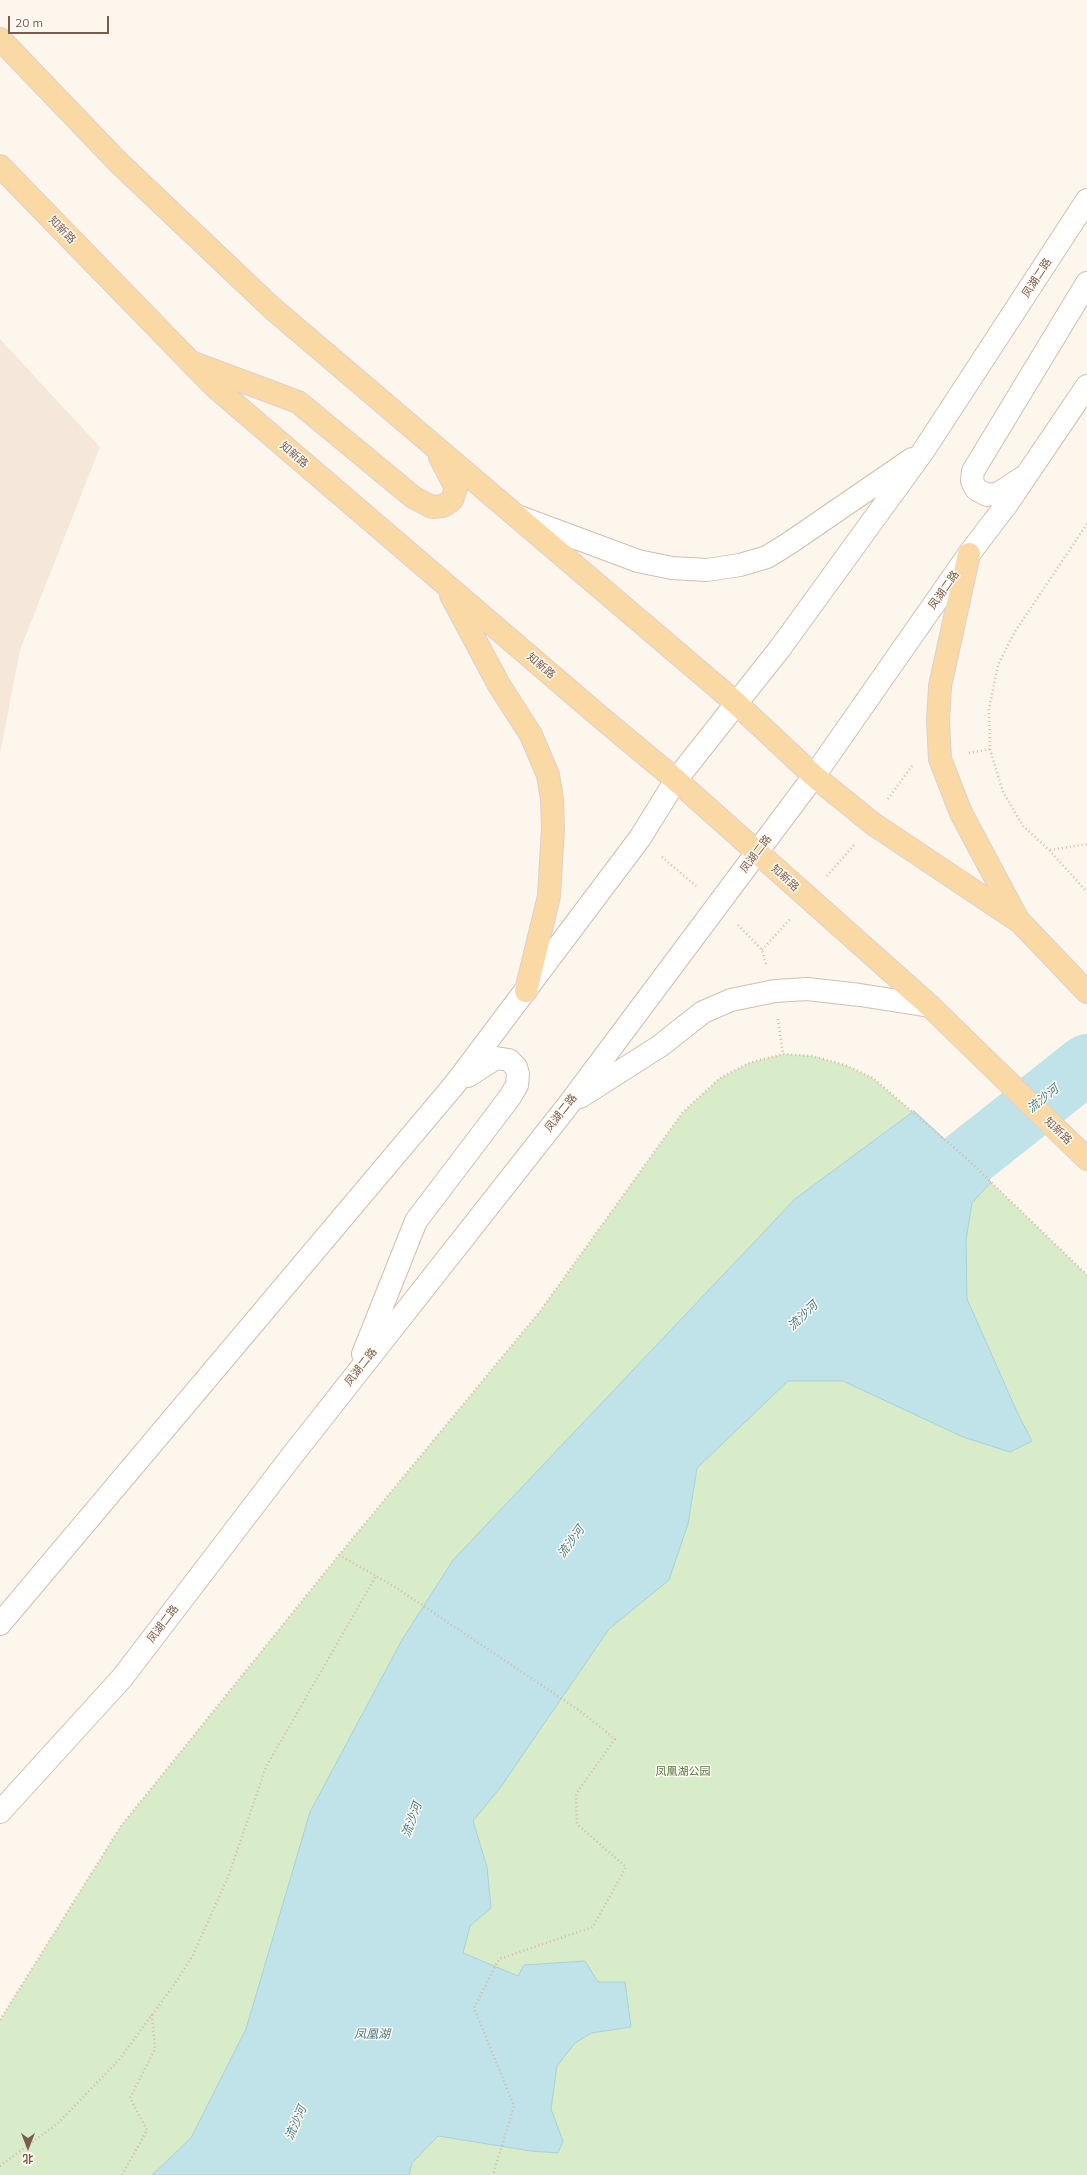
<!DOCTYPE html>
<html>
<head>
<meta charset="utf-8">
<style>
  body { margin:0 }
  #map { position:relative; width:1087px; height:2175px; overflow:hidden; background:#fdf6ec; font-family:Mulish,"Noto Sans SC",sans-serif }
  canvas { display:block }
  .north { position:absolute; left:8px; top:2127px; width:40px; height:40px; -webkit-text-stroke:3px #fffaf3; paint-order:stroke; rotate:180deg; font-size:11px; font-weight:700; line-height:16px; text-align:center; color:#7a5c4d }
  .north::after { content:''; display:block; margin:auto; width:14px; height:18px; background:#7a5c4d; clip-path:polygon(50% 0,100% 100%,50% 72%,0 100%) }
  .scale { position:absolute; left:8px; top:16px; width:101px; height:18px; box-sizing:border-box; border:2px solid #7a5c4d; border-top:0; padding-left:5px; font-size:12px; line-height:14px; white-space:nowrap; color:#7a5c4d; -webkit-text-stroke:3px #fffaf3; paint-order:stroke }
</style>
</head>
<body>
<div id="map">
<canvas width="1087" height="2175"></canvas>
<div class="north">北</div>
<div class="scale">20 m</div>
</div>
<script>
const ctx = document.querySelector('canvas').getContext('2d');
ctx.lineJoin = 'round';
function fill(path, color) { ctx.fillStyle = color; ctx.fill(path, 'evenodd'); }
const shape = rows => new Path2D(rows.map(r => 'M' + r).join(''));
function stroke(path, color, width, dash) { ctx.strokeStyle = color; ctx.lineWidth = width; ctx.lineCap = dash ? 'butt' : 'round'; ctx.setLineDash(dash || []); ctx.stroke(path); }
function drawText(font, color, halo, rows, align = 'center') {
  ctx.font = font + ' Mulish,"Noto Sans SC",sans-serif'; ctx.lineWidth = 3; ctx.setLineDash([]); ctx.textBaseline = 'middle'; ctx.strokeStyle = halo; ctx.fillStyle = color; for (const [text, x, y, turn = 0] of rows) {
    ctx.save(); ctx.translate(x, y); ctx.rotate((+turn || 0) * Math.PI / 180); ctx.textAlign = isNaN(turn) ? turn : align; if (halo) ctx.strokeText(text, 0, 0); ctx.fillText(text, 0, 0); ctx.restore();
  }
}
fill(shape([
  [0,339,100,447,20,650,0,754]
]), '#f5e8da');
fill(shape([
  [783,1054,812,1056,845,1065,873,1078,967,1159,1087,1275,1087,2175,0,2175,0,2020,121,1826,339,1555,541,1310,683,1112,720,1078,749,1063]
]), '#d8ecc9');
const water = shape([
  [914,1111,991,1182,972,1203,966,1240,967,1299,1017,1412,1032,1441,1010,1452,963,1437,843,1381,788,1381,697,1468,688,1524,669,1580,609,1629,500,1788,473,1821,487,1867,491,1908,470,1926,463,1953,518,1976,524,1965,585,1961,598,1982,625,1982,631,2027,591,2033,575,2043,557,2066,551,2109,563,2141,558,2153,531,2151,438,2136,412,2163,409,2175,152,2175,191,2138,246,2029,310,1812,402,1640,453,1560,795,1199,914,1111]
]);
fill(water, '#bfe3e8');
stroke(water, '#a5d3da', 1);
stroke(shape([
  [907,1216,967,1159,1087,1064]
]), '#bfe3e8', 60);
const tertiary = shape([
  [1022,478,999,493,987,495,976,489,972,481,973,471,981,458,1087,283],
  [517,516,638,561,672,568,707,570,740,565,767,557,791,542,912,459],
  [580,1097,660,1046,703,1012,731,1000,775,991,807,989,860,995,930,1006],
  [363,1354,416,1221,510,1097,517,1085,518,1074,516,1067,509,1060,496,1058,468,1076],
  [0,1624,455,1084,640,838,676,780,781,647,924,450,1087,200],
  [0,1812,122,1678,291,1457,569,1104,814,776,969,554,1007,504,1087,386]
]);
const primary = shape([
  [0,39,119,163,272,308,736,703,814,776,872,823,1020,922,1087,992],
  [0,166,215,387,605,721,676,780,930,1006,1087,1159],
  [196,364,298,402,413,497,432,507,443,506,452,500,456,488,440,457],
  [969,554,940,686,938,721,940,759,961,813,1018,920],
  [451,595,499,685,531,735,548,775,552,799,553,828,549,896,526,991]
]);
stroke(tertiary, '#d1beb0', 24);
stroke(primary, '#dad1cd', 24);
stroke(shape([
  [1087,524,1014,633,998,665,989,709,990,749,1003,792,1023,826,1049,850,1087,892],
  [969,753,990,749],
  [888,799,912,766],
  [1050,850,1087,844],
  [662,857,696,886],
  [827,876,854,845],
  [738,925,762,950,766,964],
  [762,950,790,919],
  [778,1019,783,1054],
  [339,1555,376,1576],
  [0,2020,121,1826,339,1555,541,1310,683,1112,720,1078,749,1063,783,1054,812,1056,845,1065,873,1078,967,1159,1087,1275],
  [0,2166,58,2123,118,2061,174,1985,193,1955,228,1877,266,1767,376,1576,398,1589,580,1711,615,1739,576,1794,577,1824,626,1867,593,1927,499,1959,474,2008,514,2106,493,2175],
  [122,2175,147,2130,130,2098,155,2049,152,2014]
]), '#d9b8a5', 2.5, [1, 3]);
stroke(tertiary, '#fff', 22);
stroke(primary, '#fbd9a5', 22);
drawText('11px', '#7a5c4d', '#fffaf3', [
  ["知新路",62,230,46],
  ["凤湖二路",1037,278,-57],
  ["知新路",294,455,41],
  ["凤湖二路",944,590,-55],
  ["知新路",541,666,41],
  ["凤湖二路",756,854,-53],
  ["知新路",785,878,42],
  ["凤湖二路",561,1113,-52],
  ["知新路",1058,1131,44],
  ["凤湖二路",361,1367,-52],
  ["凤湖二路",163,1624,-53]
]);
drawText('11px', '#537a41', '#fffaf3', [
  ["凤凰湖公园",683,1772]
]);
drawText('italic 12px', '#437c86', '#fffaf3', [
  ["流沙河",1043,1099,-39],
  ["流沙河",803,1316,-44],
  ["流沙河",571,1542,-54],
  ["流沙河",412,1820,-70],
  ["凤凰湖",372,2034],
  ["流沙河",296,2123,-67]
]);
</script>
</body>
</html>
